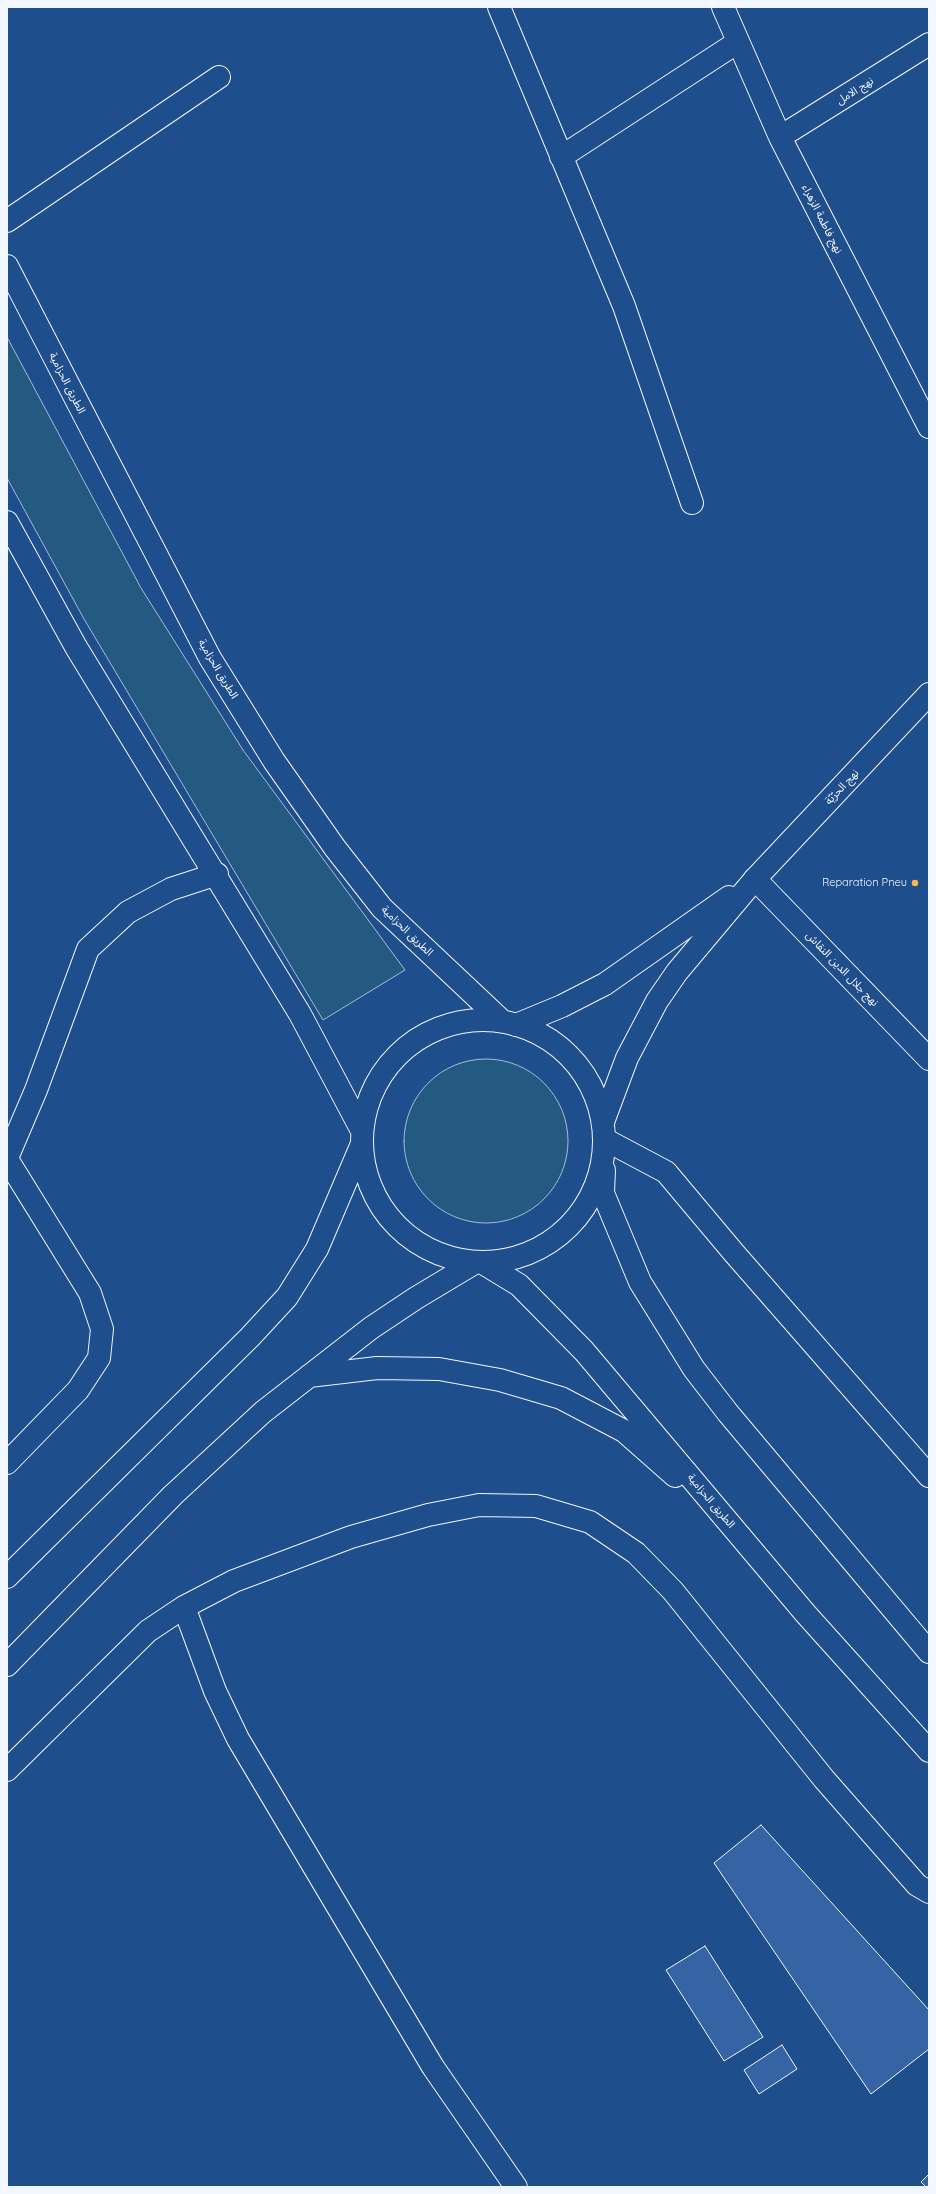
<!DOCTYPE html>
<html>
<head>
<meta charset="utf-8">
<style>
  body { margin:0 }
  #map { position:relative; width:936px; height:2194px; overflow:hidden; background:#1f4e8c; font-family:Quicksand,sans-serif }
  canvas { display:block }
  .frame { position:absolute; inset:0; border:8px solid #f2f6ff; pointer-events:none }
</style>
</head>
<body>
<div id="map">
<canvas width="936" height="2194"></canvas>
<div class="frame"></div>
</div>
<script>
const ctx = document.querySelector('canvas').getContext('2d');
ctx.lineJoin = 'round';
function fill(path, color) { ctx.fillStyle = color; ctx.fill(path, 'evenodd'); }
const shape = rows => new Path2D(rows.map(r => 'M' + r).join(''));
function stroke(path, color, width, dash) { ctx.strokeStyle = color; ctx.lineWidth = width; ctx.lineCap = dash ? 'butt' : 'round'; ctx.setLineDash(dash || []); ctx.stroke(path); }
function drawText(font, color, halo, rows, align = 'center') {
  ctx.font = font + ' Quicksand,"Noto Sans Arabic",sans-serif'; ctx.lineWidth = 3; ctx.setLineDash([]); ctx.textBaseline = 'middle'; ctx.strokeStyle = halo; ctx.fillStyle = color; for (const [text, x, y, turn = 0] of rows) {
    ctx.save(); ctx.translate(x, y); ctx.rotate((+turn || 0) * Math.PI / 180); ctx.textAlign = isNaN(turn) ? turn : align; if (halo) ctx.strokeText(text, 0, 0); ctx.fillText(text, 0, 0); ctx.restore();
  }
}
const green = shape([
  [7,337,141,588,243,750,405,970,323,1020,84,619,7,478,7,337],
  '404 1141a82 82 0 1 1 164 0a82 82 0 1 1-164 0Z'
]);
fill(green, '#245a82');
stroke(green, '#a8bbd7', 1);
const building = shape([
  [761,1825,929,2010,929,2049,871,2094,714,1863,761,1825],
  [705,1946,763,2037,724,2061,666,1970,705,1946],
  [782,2045,797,2069,759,2094,744,2070,782,2045],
  [929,2174,929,2187,926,2187,921,2182,929,2174]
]);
fill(building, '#3563a3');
stroke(building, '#f2f6ff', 1);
const minor = shape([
  [499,7,624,306,692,503],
  [723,7,780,137,929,427],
  [780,137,929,44],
  [561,157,738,42],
  [7,221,219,77],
  [755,879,929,1059],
  [604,1139,666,1172,734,1253,929,1476],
  [7,1158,36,1090,88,949,128,912,171,889,217,874],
  [7,1159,90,1293,102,1329,99,1358,78,1390,7,1463],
  [184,1607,215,1691,238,1739,433,2067,516,2187],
  [7,1770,148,1631,184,1607,234,1581,351,1537,428,1515,479,1505,536,1506,590,1522,636,1553,673,1591,824,1779,917,1885,929,1892]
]);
const major = shape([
  [516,1025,562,1006,605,984,729,897],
  [603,1122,627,1058,657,1001,677,972,755,879,929,694]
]);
const highway = shape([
  [7,266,210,658,274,761,335,848,382,908,502,1021],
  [7,522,76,647,300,1014,361,1129],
  '362 1141a121 121 0 1 1 242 0a121 121 0 1 1-242 0Z',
  [604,1170,603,1193,640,1282,694,1369,728,1413,929,1652],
  [483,1263,519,1285,584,1351,805,1613,929,1751],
  [309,1376,377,1368,439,1369,500,1380,561,1398,624,1431,675,1476],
  [7,1577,250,1337,287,1297,317,1249,361,1146],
  [7,1665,173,1495,263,1412,371,1328,416,1298,476,1262]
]);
stroke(minor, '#f2f6ff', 24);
stroke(major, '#f2f6ff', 24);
stroke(highway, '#f2f6ff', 24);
stroke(minor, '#1f4e8c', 22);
stroke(major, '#1f4e8c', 22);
stroke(highway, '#1f4e8c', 22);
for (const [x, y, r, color] of [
  [915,883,4,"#ffb74d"]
]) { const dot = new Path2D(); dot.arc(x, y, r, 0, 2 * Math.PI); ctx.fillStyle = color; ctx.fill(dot); stroke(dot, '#1f4e8c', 1.5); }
drawText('11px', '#f2f6ff', '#1f4e8c', [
  ["نهج الامل",855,91,-32],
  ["نهج فاطمة الزهراء",822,219,63],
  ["الطريق الحزامية",67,383,63],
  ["الطريق الحزامية",218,669,59],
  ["نهج الحرّيّة",842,787,-47],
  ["الطريق الحزامية",407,931,44],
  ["نهج جلال الدين النقاش",842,969,46],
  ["الطريق الحزامية",711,1501,50]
]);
drawText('11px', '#f2f6ff', '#1f4e8c', [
  ["Reparation Pneu",907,883]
], 'right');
</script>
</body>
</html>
